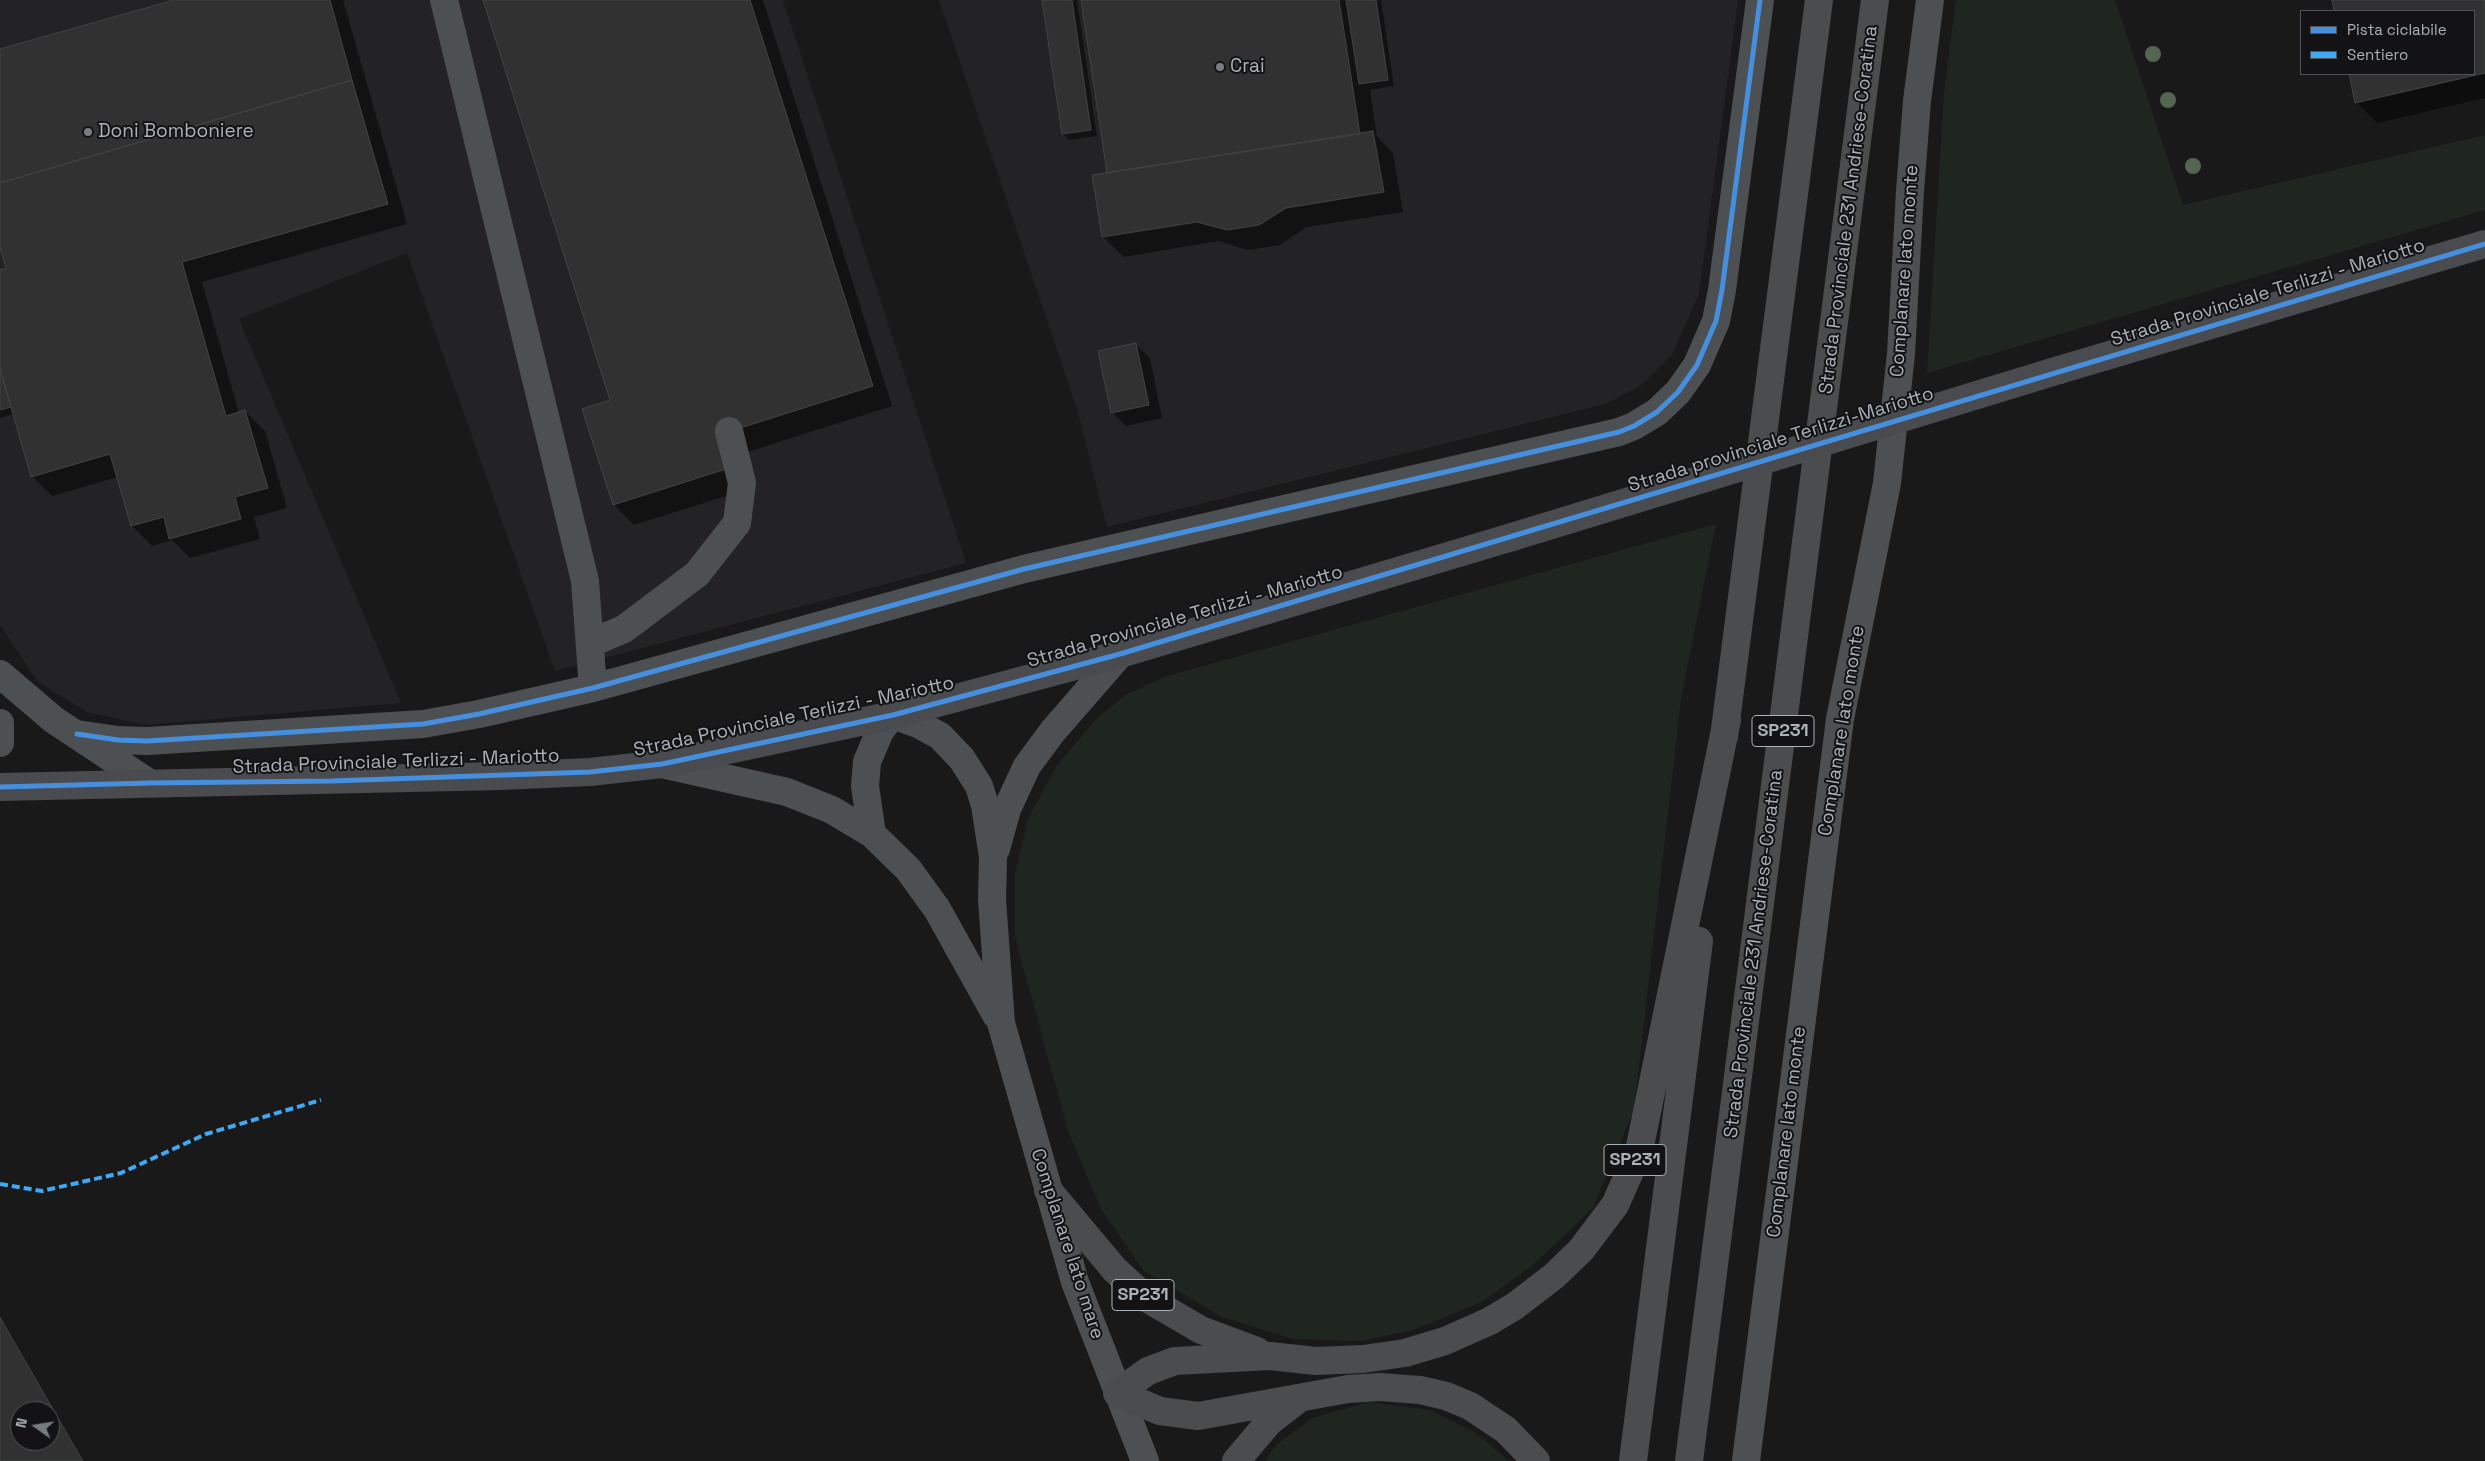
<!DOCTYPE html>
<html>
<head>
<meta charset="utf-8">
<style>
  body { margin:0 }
  #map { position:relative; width:2485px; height:1461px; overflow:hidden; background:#191919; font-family:"Space Grotesk",sans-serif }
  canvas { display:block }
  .legend { position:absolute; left:2300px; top:10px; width:175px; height:65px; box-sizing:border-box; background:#131315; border:1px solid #4f5357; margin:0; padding:6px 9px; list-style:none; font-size:15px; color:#aab2ba }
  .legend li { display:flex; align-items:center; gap:10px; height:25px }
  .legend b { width:25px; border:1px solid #4f5357 }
  .north { position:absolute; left:10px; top:1401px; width:50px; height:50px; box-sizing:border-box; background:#131315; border:1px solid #4f5357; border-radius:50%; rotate:283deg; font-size:14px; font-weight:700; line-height:20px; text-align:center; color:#aab2ba }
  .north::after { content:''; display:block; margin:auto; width:18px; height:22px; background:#777c82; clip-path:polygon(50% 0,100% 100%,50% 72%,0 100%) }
</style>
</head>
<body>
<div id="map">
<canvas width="2485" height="1461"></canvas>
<ul class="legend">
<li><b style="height:6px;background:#468fdf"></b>Pista ciclabile</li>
<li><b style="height:6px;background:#3fa9f5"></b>Sentiero</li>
</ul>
<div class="north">N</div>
</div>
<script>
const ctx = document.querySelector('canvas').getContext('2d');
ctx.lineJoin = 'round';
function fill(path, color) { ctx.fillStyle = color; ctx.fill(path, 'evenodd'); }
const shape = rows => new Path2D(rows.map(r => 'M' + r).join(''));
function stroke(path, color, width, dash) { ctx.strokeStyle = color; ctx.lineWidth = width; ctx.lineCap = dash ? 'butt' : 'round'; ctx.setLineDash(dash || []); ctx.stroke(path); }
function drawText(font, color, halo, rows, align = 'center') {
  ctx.font = font + ' "Space Grotesk",sans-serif'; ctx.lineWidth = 4; ctx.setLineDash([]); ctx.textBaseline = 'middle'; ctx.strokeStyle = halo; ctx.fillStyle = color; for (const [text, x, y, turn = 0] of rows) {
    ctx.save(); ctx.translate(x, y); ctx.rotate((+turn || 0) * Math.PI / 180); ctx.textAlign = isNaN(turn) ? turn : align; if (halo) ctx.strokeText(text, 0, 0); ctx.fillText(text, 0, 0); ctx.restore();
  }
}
fill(shape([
  [0,0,783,0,966,563,555,671,407,253,239,319,401,703,145,725,87,712,38,682,0,625],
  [939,0,1738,0,1699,294,1672,355,1642,385,1605,404,1107,527,1078,412]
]), '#232325');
fill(shape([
  [1956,0,2115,0,2183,205,2485,135,2485,210,1927,373,1944,93],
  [1716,524,1681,699,1634,1110,1593,1208,1534,1264,1482,1302,1413,1330,1361,1341,1293,1339,1222,1317,1144,1271,1101,1209,1068,1131,1015,937,1015,874,1028,819,1057,765,1098,717,1127,694,1167,676],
  [1369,1402,1430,1410,1476,1433,1509,1461,1265,1461,1275,1446,1312,1418]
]), '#1f261f');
fill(shape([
  [179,0,343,0,407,224,202,282,239,413,245,411,265,431,287,508,254,517,260,539,190,558,172,540,152,546,132,526,118,477,52,496,32,476,14,414,0,418,0,271,7,269,0,243,0,51],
  [484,0,763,0,892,406,735,456,745,490,634,525,614,505,612,401],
  [1043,0,1077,0,1097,136,1069,140,1063,134],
  [1082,0,1381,0,1394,86,1370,90,1377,136,1393,153,1403,212,1307,227,1280,245,1248,250,1218,241,1124,257,1103,237,1108,174],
  [2333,0,2485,0,2485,98,2377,123,2357,103,2350,74,2474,74,2474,11,2335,11],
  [1136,345,1150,358,1162,418,1126,426,1112,412],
  [0,1315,84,1461,0,1461],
  [20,1411,50,1411,50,1441,20,1441]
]), '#0007');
const building = shape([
  [174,0,330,0,352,80,0,183,0,49,174,0],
  [483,0,750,0,873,386,715,436,726,469,613,505,582,409,610,400,483,0],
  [1042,0,1072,0,1091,130,1062,134,1042,0],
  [1081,0,1339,0,1360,134,1107,173,1081,0],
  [1346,0,1376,0,1388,80,1359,84,1346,0],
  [2332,0,2485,0,2485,73,2355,103,2349,74,2474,74,2474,11,2334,11,2332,0],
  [352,80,388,204,182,262,226,416,245,410,268,488,235,497,241,519,169,539,164,517,131,526,110,454,31,477,0,369,0,270,6,268,0,248,0,183,352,80],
  [1373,131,1384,192,1286,208,1259,225,1227,230,1197,222,1102,237,1092,175,1373,131],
  [1136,343,1149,405,1111,413,1098,351,1136,343],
  [0,369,11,407,0,410,0,369],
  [0,1317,83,1461,0,1461,0,1317],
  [20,1411,50,1411,50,1441,20,1441,20,1411]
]);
fill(building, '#313131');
stroke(building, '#414445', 1);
stroke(shape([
  [444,0,585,581,593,688],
  [591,643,624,629,697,574,737,523,742,483,729,431],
  [0,674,54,720,149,783],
  [0,723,0,743],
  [77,734,118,740,147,741,423,724,479,714,593,688,1024,569,1619,432,1634,426,1657,412,1678,392,1697,365,1716,321,1722,290,1760,0],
  [662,764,787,792,832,810,872,834,908,869,937,909,996,1015],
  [872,834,865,786,867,762,880,731,893,715,918,724,940,736,962,759,979,786,985,805,993,857,992,900,1001,1023,1075,1282,1145,1461],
  [996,849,1007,809,1027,766,1053,731,1120,654],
  [1746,1461,1840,719,1887,483,1901,354,1910,191,1917,101,1930,0]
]), '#4d5052', 28);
stroke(shape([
  [2059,370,2485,244],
  [0,787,501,776,590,772,662,764,893,715,1120,654,1512,537]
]), '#4a4b4e', 28);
stroke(shape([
  [1724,737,1819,0],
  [1048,1190,1115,1270,1146,1298,1201,1330,1257,1351],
  [1236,1461,1269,1422,1296,1401],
  [1536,1461,1506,1430,1470,1406,1446,1396,1420,1390,1380,1387,1348,1389,1198,1416,1160,1411,1117,1393,1148,1371,1175,1361,1270,1356,1316,1361,1363,1359,1405,1353,1445,1341,1490,1321,1515,1306,1554,1276,1581,1250,1615,1205,1639,1151,1727,720],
  [1633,1461,1699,941],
  [1689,1461,1875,0]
]), '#4b4c4e', 28);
stroke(shape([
  [1512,537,2059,370]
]), '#4a4b4e', 28);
stroke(shape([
  [0,1184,42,1191,121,1173,206,1134,321,1100]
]), '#3fa9f5', 4, [8, 4]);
stroke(shape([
  [77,734,118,740,147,741,423,724,479,714,593,688,1024,569,1619,432,1634,426,1657,412,1678,392,1697,365,1716,321,1722,290,1760,0],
  [0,787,149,783,332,781,590,772,662,764,893,715,1120,654,2485,244]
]), '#468fdf', 5);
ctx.fillStyle = '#546652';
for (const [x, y] of [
  [2153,54],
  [2168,100],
  [2193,166]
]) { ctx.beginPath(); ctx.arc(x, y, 8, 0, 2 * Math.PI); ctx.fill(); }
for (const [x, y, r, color] of [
  [1220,67,5,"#777c82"],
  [88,132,5,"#777c82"]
]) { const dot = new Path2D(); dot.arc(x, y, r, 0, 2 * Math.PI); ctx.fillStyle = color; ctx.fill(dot); stroke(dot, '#131315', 2); }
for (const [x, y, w] of [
  [1783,731,62],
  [1635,1160,62],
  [1143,1295,62]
]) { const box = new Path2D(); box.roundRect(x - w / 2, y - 15.5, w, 31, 4); ctx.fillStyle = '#131315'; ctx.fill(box); stroke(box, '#aab2ba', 1); }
drawText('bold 18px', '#aab2ba', null, [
  ["SP231",1783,731],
  ["SP231",1635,1160],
  ["SP231",1143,1295]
]);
drawText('19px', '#aab2ba', '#131315', [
  ["Crai",1230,67],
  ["Doni Bomboniere",98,132]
], 'left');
drawText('19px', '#aab2ba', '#131315', [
  ["Strada Provinciale 231 Andriese-Coratina",1849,210,-83],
  ["Complanare lato monte",1905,271,-86],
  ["Strada Provinciale Terlizzi - Mariotto",2268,293,-17],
  ["Strada provinciale Terlizzi-Mariotto",1781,440,-17],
  ["Strada Provinciale Terlizzi - Mariotto",1185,617,-16],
  ["Strada Provinciale Terlizzi - Mariotto",794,717,-12],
  ["Complanare lato monte",1842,731,-81],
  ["Strada Provinciale Terlizzi - Mariotto",396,762,-2],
  ["Strada Provinciale 231 Andriese-Coratina",1754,954,-83],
  ["Complanare lato monte",1787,1132,-83],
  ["Complanare lato mare",1067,1244,72]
]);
</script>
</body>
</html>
